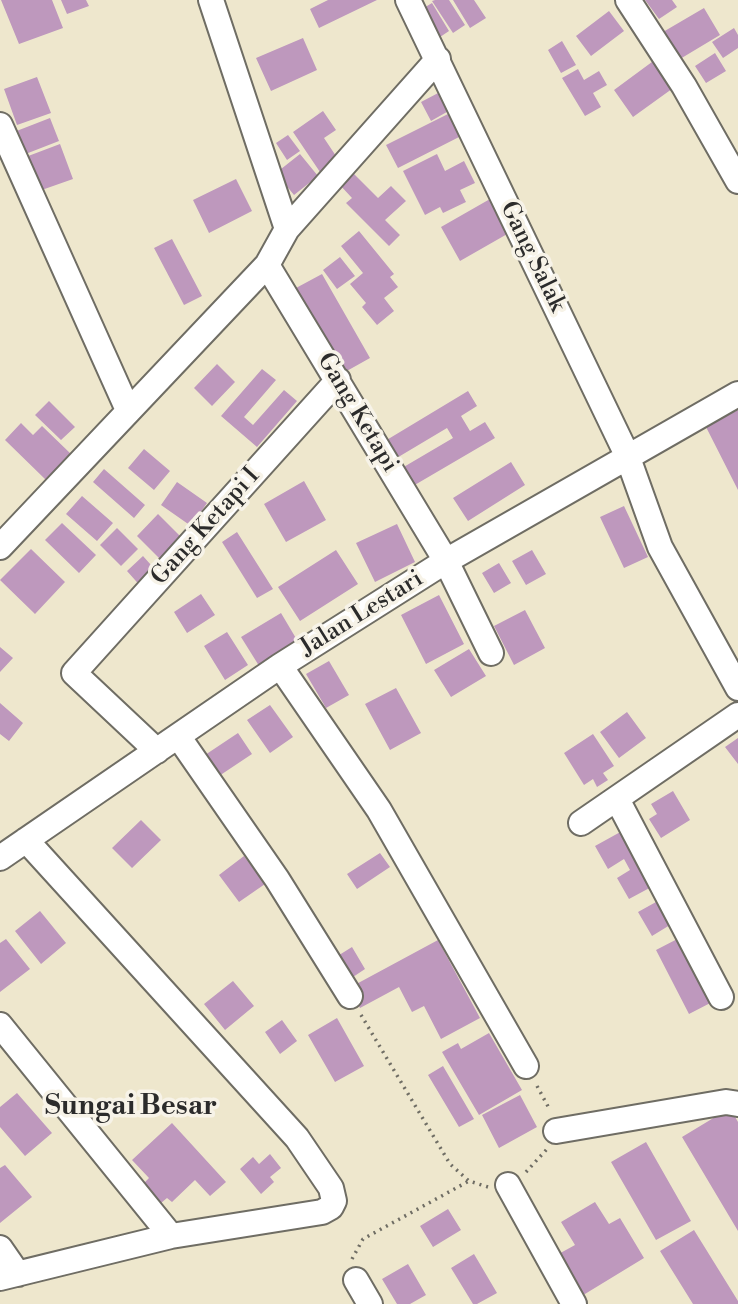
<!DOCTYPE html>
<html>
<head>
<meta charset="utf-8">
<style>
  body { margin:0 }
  canvas { display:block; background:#eee7cd }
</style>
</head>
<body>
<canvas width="738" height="1304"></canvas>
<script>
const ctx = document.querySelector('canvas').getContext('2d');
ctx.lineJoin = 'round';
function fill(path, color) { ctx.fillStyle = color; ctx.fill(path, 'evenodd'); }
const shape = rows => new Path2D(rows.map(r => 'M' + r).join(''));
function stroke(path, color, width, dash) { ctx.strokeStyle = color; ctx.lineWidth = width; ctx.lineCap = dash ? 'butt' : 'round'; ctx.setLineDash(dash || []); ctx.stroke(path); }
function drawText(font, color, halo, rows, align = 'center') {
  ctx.font = font + ' "Libre Bodoni",serif'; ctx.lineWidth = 7; ctx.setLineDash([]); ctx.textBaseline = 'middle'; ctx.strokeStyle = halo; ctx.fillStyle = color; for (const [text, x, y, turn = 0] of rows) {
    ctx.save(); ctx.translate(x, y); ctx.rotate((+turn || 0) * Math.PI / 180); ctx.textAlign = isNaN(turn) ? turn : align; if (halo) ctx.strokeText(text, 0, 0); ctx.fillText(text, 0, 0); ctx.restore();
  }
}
fill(shape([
  [1,0,52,0,63,28,19,44],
  [61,0,86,0,89,6,67,14],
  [328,0,377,0,319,28,310,9],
  [435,0,449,0,465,25,453,33,432,1],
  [453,0,474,0,486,18,470,28],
  [645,0,672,0,677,7,659,19],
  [432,3,449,31,434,41,417,12],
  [704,8,720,35,680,59,663,32],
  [609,11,624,31,591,56,576,36],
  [734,28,738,35,738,48,723,58,712,42],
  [303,38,317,70,271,91,256,58],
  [562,41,576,65,561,73,548,50],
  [715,53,726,71,706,83,695,66],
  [656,59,676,86,633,117,614,90],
  [578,69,584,80,599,71,607,85,593,93,601,107,585,116,562,78],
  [37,77,51,113,17,125,4,89],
  [442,91,452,109,431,121,421,102],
  [323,111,336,130,324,138,338,159,320,172,293,132],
  [454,111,465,134,398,168,386,145],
  [50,118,59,141,23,155,14,132],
  [288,135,300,151,287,160,276,143],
  [60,144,73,179,36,192,23,158],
  [300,154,318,176,294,195,276,173],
  [437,154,445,171,464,161,475,183,460,190,466,202,443,213,440,207,425,215,403,171],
  [352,172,378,198,391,186,406,201,385,220,400,235,389,246,346,203,352,198,339,184],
  [236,179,252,211,209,233,193,200],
  [490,199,509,233,460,261,441,227],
  [359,231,394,274,390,277,398,287,384,298,394,311,377,325,362,307,366,303,350,284,363,273,341,246],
  [172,239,202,296,184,305,154,248],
  [340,257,355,276,337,289,323,270],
  [322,274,370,358,345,372,296,288],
  [217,364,235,382,212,406,194,388],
  [262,369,276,380,244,417,253,425,284,390,297,401,257,447,221,416],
  [468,391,477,406,461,416,470,431,485,422,495,438,413,486,402,468,453,438,447,428,395,459,385,441],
  [49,401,75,427,61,440,35,415],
  [738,410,738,490,706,427],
  [21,423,33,435,42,426,71,454,46,480,5,440],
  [144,449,170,471,154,490,128,468],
  [511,462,525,485,468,521,453,498],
  [104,469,145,505,134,518,93,482],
  [304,481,326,520,286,542,264,504],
  [177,482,207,503,191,526,161,505],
  [82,496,113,523,97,541,66,514],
  [624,506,648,557,624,568,600,517],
  [158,514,181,537,160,559,137,536],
  [62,523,96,555,79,573,45,540],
  [397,524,415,562,375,582,356,543],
  [117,528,138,549,121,566,100,545],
  [237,532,273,589,257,598,222,542],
  [31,549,65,582,35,614,0,580],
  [336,550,358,584,300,621,278,587],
  [532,550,546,574,526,585,512,561],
  [143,556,159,574,143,589,127,571],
  [499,563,511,583,494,593,482,573],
  [201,594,215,615,187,633,174,612],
  [439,595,464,644,426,664,401,615],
  [525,610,545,648,514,665,494,626],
  [281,613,300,645,261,669,241,637],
  [227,632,248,665,225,680,204,646],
  [0,647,13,658,0,672],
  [469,649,486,676,451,697,434,670],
  [329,661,349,695,326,708,306,674],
  [396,688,421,733,390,750,365,704],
  [0,703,23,723,9,741,0,734],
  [270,705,293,737,270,753,247,720],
  [627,712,646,738,619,758,600,732],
  [238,733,252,754,219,776,205,755],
  [593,734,614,766,603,773,608,780,597,787,593,779,584,785,564,753],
  [738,738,738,764,725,747],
  [673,791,690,820,661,838,649,819,657,814,651,804],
  [141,820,161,840,132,868,112,848],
  [624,830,655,885,629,899,617,878,630,870,624,859,608,869,595,846],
  [380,853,390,867,357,889,347,874],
  [244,856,265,884,239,902,219,875],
  [656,902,670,925,652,936,638,912],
  [40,911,66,943,41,964,15,931],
  [685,935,718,999,689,1014,656,950],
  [6,939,30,969,0,992,0,943],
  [438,940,480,1018,441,1039,424,1006,412,1012,399,987,360,1008,349,988],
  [352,947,365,969,350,979,336,957],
  [233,981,254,1006,225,1030,204,1004],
  [337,1018,364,1066,335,1082,308,1035],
  [282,1020,297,1041,280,1054,265,1032],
  [489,1033,522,1090,479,1115,442,1052,458,1043,461,1049],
  [443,1066,474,1119,459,1127,428,1075],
  [17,1093,52,1133,25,1156,0,1127,0,1107],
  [520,1095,537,1127,499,1148,482,1115],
  [730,1108,738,1122,738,1231,682,1137],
  [172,1123,226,1182,210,1196,195,1180,172,1202,167,1198,161,1203,143,1184,149,1178,132,1160],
  [646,1142,691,1221,656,1240,611,1162],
  [270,1154,281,1168,270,1177,274,1182,261,1194,240,1169,253,1157,259,1164],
  [5,1165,32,1197,0,1223,0,1168],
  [595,1202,609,1224,620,1218,644,1258,580,1297,555,1256,575,1245,561,1222],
  [448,1209,461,1230,433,1247,420,1226],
  [694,1230,738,1301,738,1304,693,1304,660,1251],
  [474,1254,497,1293,477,1304,473,1304,451,1268],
  [408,1264,426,1295,410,1304,397,1304,382,1279]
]), '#be98bd');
const minor = shape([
  [211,0,287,229],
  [408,0,627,455,660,547,738,688],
  [628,0,684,86,738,181],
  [0,125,128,410],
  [267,265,446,561,491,653],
  [0,547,267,265,287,229,438,59],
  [280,666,379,810,526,1066],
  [178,736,277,879,350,996],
  [157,751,74,673,338,380],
  [617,799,721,997],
  [581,823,738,715],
  [0,858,280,666,446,561,738,394],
  [0,1025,171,1236],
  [556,1131,726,1102,738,1104],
  [508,1185,574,1304],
  [0,1248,18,1274],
  [0,1278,171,1236,322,1212,331,1207,334,1201,331,1188,297,1138,26,840],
  [356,1280,370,1304]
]);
stroke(minor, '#6f6d64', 28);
stroke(shape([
  [361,1015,450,1164,469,1181,488,1187],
  [537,1086,550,1110],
  [526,1172,547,1149],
  [352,1259,363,1239,469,1181]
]), '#6f6d64', 3.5, [2, 5]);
stroke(minor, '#fff', 24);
drawText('24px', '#2b2b2b', '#f7f3e8', [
  ["Gang Salak",532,257,64],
  ["Gang Ketapi",357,413,59],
  ["Gang Ketapi I",206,527,-48],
  ["Jalan Lestari",362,614,-32]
]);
drawText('bold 28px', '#2b2b2b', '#f7f3e8', [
  ["Sungai Besar",131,1107]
]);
</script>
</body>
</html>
